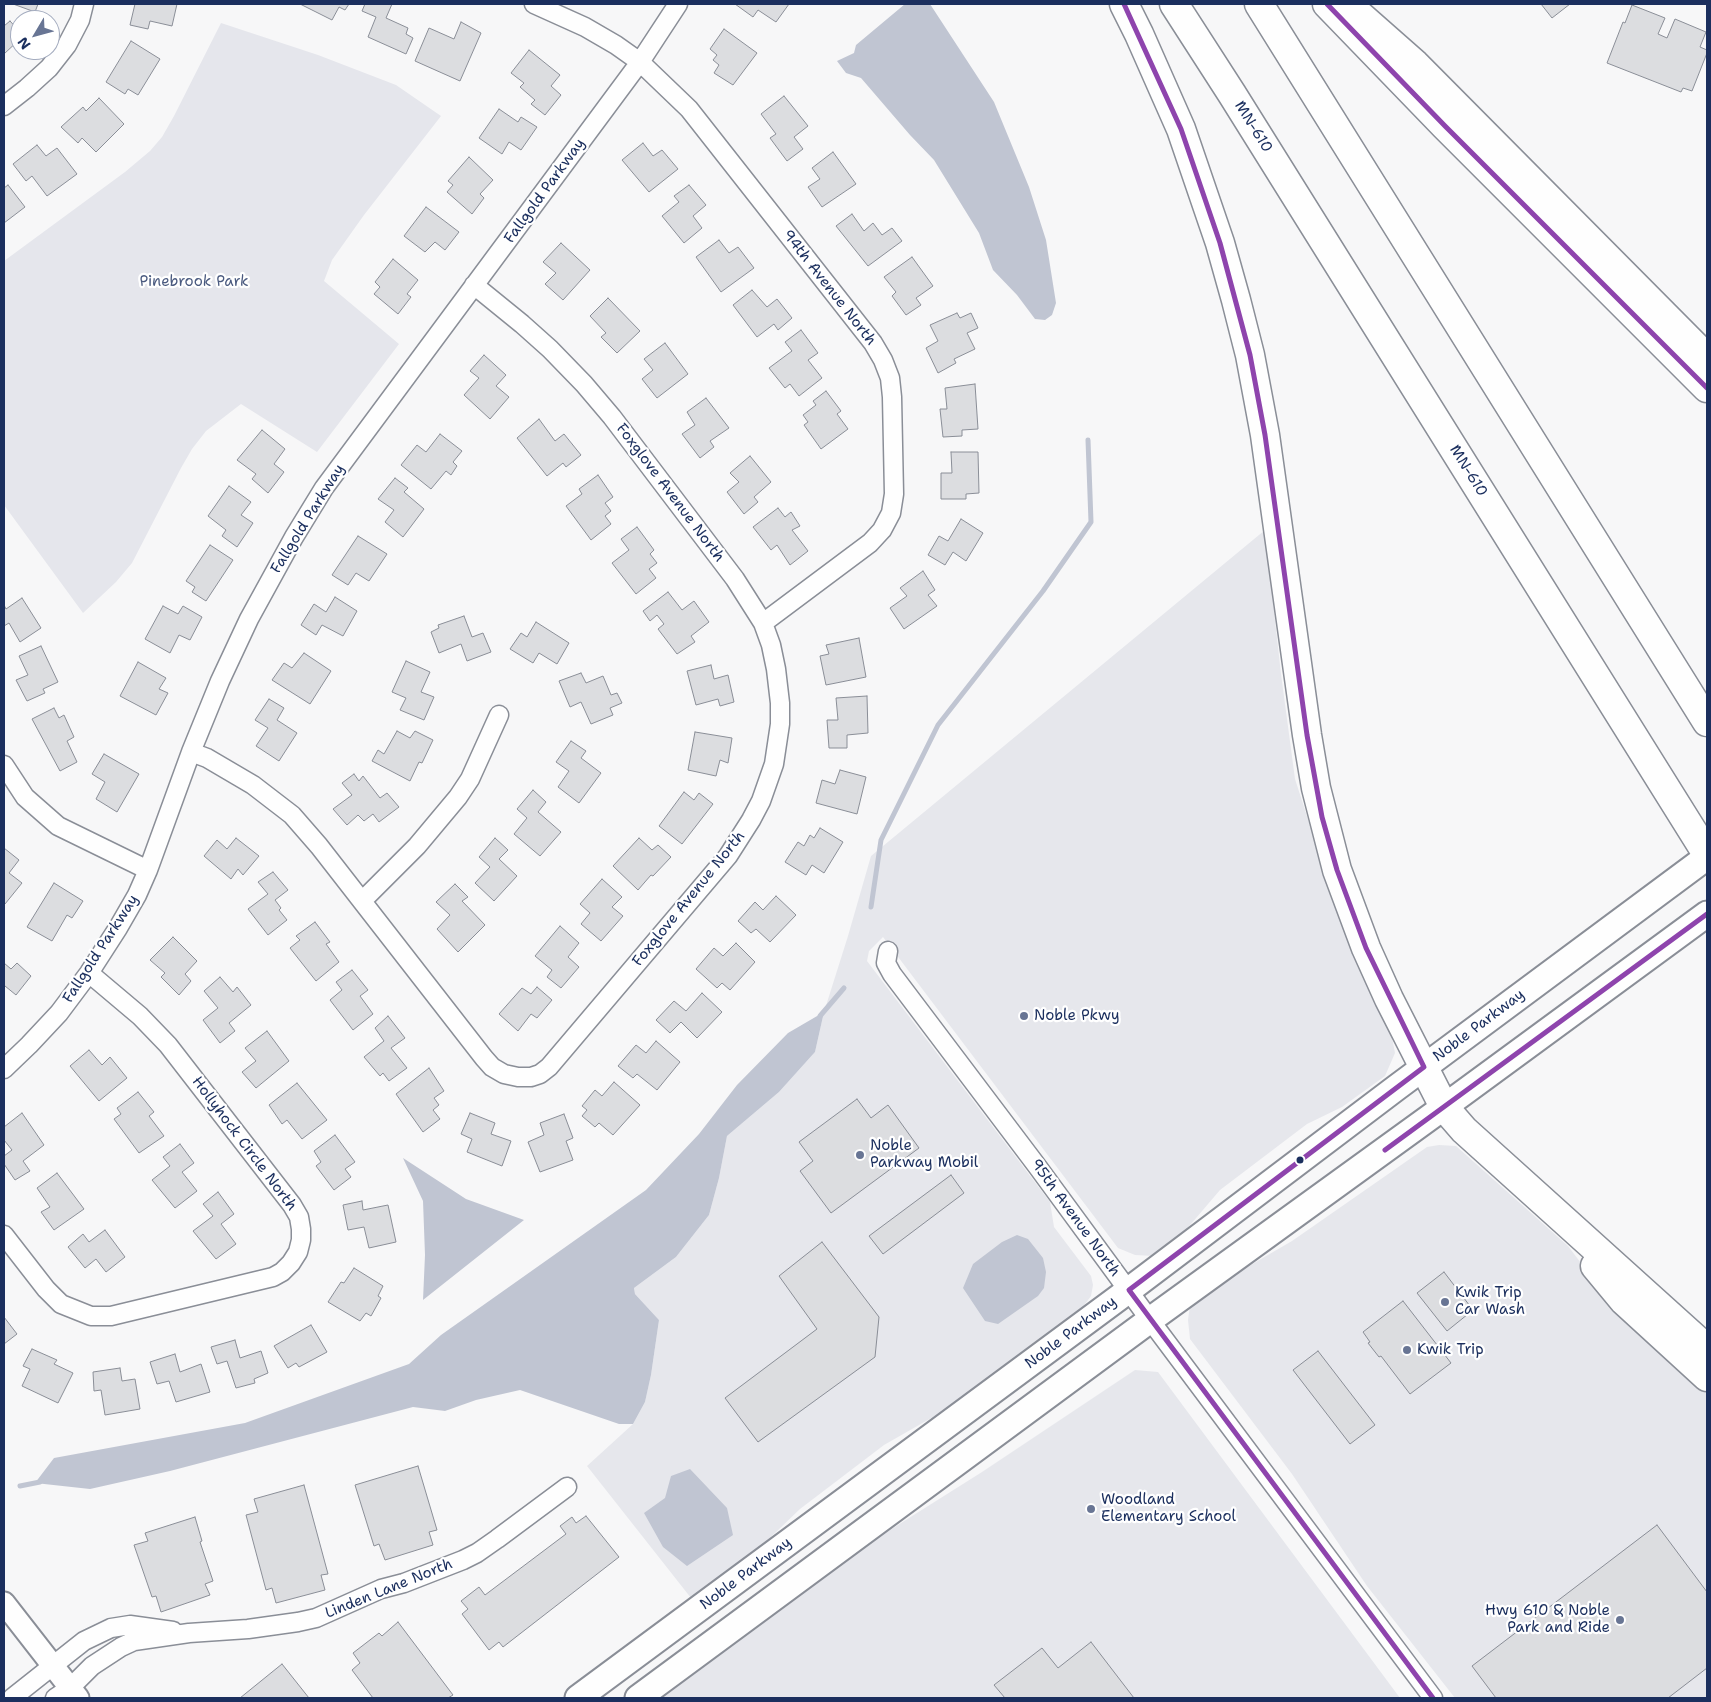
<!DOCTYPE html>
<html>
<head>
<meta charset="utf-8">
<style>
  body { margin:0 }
  #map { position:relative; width:1711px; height:1702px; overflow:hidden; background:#f7f7f8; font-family:"Shantell Sans",sans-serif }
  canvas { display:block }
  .frame { position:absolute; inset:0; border:5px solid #1b2f5e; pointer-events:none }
  .north { position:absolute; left:10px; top:10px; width:50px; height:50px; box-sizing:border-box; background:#fff; border:1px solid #a4acbf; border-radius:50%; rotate:233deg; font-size:14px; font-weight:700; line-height:20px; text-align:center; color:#1b2f5e }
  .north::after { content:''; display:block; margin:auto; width:18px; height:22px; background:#687594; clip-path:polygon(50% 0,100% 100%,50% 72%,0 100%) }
</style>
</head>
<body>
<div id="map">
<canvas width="1711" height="1702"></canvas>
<div class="frame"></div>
<div class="north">N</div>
</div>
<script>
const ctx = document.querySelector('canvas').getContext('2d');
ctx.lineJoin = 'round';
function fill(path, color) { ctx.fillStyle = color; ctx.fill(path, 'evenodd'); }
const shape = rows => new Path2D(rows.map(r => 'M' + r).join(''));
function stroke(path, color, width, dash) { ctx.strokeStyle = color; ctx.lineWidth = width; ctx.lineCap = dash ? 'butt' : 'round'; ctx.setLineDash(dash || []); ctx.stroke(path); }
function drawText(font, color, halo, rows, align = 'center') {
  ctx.font = font + ' "Shantell Sans",sans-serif'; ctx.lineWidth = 4.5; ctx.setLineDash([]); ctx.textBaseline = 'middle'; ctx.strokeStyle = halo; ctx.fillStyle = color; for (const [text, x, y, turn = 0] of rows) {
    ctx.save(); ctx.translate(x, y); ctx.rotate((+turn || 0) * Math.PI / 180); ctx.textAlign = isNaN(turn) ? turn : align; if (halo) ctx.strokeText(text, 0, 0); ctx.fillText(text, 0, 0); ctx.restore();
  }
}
fill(shape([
  [1265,530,1281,674,1295,779,1340,919,1391,1032,1395,1053,1385,1076,1342,1107,1307,1124,1220,1190,1173,1245,1154,1256,1135,1255,1118,1248,883,937,869,951,867,961,1050,1202,1054,1227,1091,1276,1093,1285,1091,1296,1082,1308,947,1409,884,1445,800,1509,750,1557,691,1598,587,1466,633,1424,645,1402,651,1375,659,1320,635,1294,634,1288,676,1257,709,1215,719,1178,727,1136,779,1092,815,1052,824,1012,848,936,871,856],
  [1439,1145,1456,1146,1568,1246,1609,1300,1707,1388,1707,1698,1455,1698,1367,1586,1292,1474,1190,1339,1188,1320,1190,1305,1199,1295,1292,1241,1427,1147],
  [1135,1370,1158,1372,1400,1698,659,1698,863,1547,982,1472]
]), '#e6e7ec');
fill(shape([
  [221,23,318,55,396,85,441,116,364,215,332,260,324,281,399,344,317,452,241,404,206,431,192,449,181,468,132,563,116,582,83,613,4,505,4,261,125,172,150,151,162,137,174,116]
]), '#e5e6ec');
fill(shape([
  [905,4,930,4,994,102,1029,187,1046,240,1056,303,1052,315,1045,320,1035,319,1017,295,993,270,979,233,934,160,910,135,861,78,846,73,837,61,854,53,856,45],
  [824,1012,815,1052,779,1092,727,1136,719,1178,709,1215,676,1257,634,1288,635,1294,659,1320,651,1375,645,1402,633,1424,619,1424,520,1390,476,1400,445,1411,413,1407,170,1471,90,1489,35,1483,54,1458,245,1423,409,1364,441,1335,646,1190,699,1134,737,1085,788,1033],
  [403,1158,466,1199,524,1220,423,1300,425,1255,423,1201],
  [1017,1235,1028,1239,1043,1258,1046,1272,1044,1288,1038,1296,998,1324,985,1321,963,1288,973,1264,1002,1242],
  [690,1469,727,1508,733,1535,687,1566,663,1547,644,1513,665,1498,671,1476]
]), '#c0c5d2');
stroke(shape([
  [871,907,881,840,938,725,1043,591,1091,522,1088,440],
  [820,1016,844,988],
  [20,1486,40,1482]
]), '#c0c5d2', 5);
const building = shape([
  [13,4,38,4,35,12,13,4],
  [135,4,177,4,172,26,150,21,148,29,130,25,135,4],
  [300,4,349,4,345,10,339,7,332,20,300,4],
  [365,4,392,4,386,18,408,28,406,34,413,38,406,54,368,37,376,17,362,11,365,4],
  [735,4,789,4,776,22,758,10,753,17,735,4],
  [1541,4,1570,4,1552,18,1541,4],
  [1632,5,1665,18,1658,34,1667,38,1675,19,1706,32,1700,47,1707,50,1707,53,1692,91,1683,88,1681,92,1607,63,1623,22,1625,23,1632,5],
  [10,21,20,32,20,39,4,54,4,26,10,21],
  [461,22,481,33,460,81,415,61,429,28,454,39,461,22],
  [724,29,757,53,733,85,714,73,719,65,713,60,717,55,710,49,724,29],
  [131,41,160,59,138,95,128,89,125,94,106,82,131,41],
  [529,50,560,75,551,86,561,95,545,115,531,104,535,100,520,87,524,83,511,73,529,50],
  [784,96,808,126,794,137,803,149,787,161,770,138,776,134,761,114,784,96],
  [99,98,124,124,96,152,82,138,78,143,61,127,83,107,86,111,99,98],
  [499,109,518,122,521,117,537,127,521,150,509,142,502,154,479,138,499,109],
  [643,143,653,156,662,150,678,169,649,192,622,160,643,143],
  [37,145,46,156,57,148,77,174,47,196,32,176,26,181,13,164,37,145],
  [833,152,856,184,822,207,808,187,820,179,812,168,833,152],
  [469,157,493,180,480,194,484,198,472,214,447,192,453,185,448,181,469,157],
  [8,185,25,207,4,223,4,188,8,185],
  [689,185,706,205,693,216,702,228,684,243,662,216,679,202,674,196,689,185],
  [426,207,459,232,445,250,435,242,425,252,404,236,426,207],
  [852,214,864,231,873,223,882,235,892,228,902,241,868,266,836,226,852,214],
  [719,240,729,253,738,247,754,268,721,292,696,257,719,240],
  [561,243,590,270,563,300,545,284,556,273,543,262,561,243],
  [912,257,933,286,916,298,921,305,906,315,892,296,896,292,884,277,912,257],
  [393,259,418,280,407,294,411,297,398,314,374,294,380,287,375,282,393,259],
  [752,290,767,307,777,299,792,318,778,330,774,324,757,337,733,305,752,290],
  [608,298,640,331,617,353,601,337,606,333,590,316,608,298],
  [957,313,960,318,971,313,978,328,967,333,975,349,954,359,956,363,938,373,926,348,938,341,930,325,957,313],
  [801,330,818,353,808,360,822,378,799,396,790,384,785,388,769,368,792,351,785,342,801,330],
  [665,343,688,374,657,398,642,379,653,370,644,359,665,343],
  [484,355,506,375,496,386,509,397,490,419,464,395,479,378,470,371,484,355],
  [975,384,978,429,962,430,962,436,943,437,940,409,947,409,945,388,975,384],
  [826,391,841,411,837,414,848,429,821,449,804,425,808,422,803,415,816,405,813,401,826,391],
  [706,398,729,428,710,441,714,447,700,458,682,434,695,425,687,412,706,398],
  [539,419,555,441,564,434,581,455,566,467,563,463,547,476,517,438,539,419],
  [262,430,285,449,274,464,284,472,268,493,252,479,256,474,237,460,262,430],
  [440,434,462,451,453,462,457,466,451,475,446,471,431,489,401,465,417,445,426,452,440,434],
  [951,452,978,452,979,493,966,494,966,499,941,499,941,473,952,473,951,452],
  [750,456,771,482,754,497,758,502,744,514,727,492,739,482,730,473,750,456],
  [598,475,613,497,605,503,611,511,605,516,611,524,591,540,566,506,582,494,579,489,598,475],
  [395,478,408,488,404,492,424,509,403,537,385,522,394,510,378,499,395,478],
  [229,486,251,502,241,515,253,523,237,547,222,536,226,530,208,516,229,486],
  [778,508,785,517,791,512,800,526,792,530,808,551,790,565,777,545,771,550,753,527,778,508],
  [961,519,983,533,966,561,953,552,945,565,928,555,939,536,948,541,961,519],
  [637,527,654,550,650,554,657,563,649,569,656,578,636,594,612,563,629,550,621,539,637,527],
  [358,536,387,554,369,581,356,573,348,585,332,575,358,536],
  [210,545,233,560,206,601,192,592,195,587,186,581,210,545],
  [923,571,935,590,928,595,937,606,904,629,890,608,907,596,900,588,923,571],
  [668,592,682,610,694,601,709,622,691,636,695,642,677,654,658,629,664,624,657,615,650,621,643,611,668,592],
  [335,597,357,611,343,636,322,625,316,635,301,625,314,604,326,612,335,597],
  [22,598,41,628,20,642,9,623,4,626,4,605,6,609,22,598],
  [163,606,178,614,183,606,202,617,190,640,179,635,170,653,145,639,163,606],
  [464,616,472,637,483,633,491,652,467,661,461,644,439,653,431,632,439,628,438,625,464,616],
  [536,622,569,643,557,664,539,653,533,663,510,649,521,633,527,637,536,622],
  [859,638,866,677,826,685,820,656,829,654,826,645,859,638],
  [41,646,58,682,43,689,45,693,27,701,16,680,28,675,19,656,41,646],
  [304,653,331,671,310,704,272,680,284,663,292,668,304,653],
  [406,661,430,672,421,692,434,697,424,720,400,710,406,698,392,692,406,661],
  [138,662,166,678,159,689,168,693,156,715,120,696,138,662],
  [711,665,714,679,728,675,734,702,720,706,718,699,696,705,687,671,711,665],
  [581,673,586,683,603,676,611,695,617,693,622,703,610,708,613,715,591,724,581,702,570,707,559,681,581,673],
  [867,696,868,733,847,735,847,748,829,748,827,720,838,720,836,698,867,696],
  [269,699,284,708,277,720,297,733,279,761,256,746,268,728,255,720,269,699],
  [54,708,59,718,64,715,74,737,67,741,77,762,60,771,32,719,54,708],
  [397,731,410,738,415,731,433,740,422,763,419,762,410,781,372,761,378,750,384,754,397,731],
  [695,732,732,738,728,763,720,760,716,776,688,770,695,732],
  [571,741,586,751,581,758,601,773,579,803,558,787,569,771,556,762,571,741],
  [104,754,139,774,117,812,96,799,105,782,92,774,104,754],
  [840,770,866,777,857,814,816,803,822,780,835,784,840,770],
  [354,774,359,781,363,776,380,798,387,793,399,807,379,822,373,814,364,821,358,815,347,825,333,809,352,795,342,783,354,774],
  [533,790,546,802,538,812,561,832,540,856,514,834,527,818,517,809,533,790],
  [684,792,694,800,699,793,713,804,682,844,659,826,684,792],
  [820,828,843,842,824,873,812,865,806,875,785,862,798,842,804,846,810,835,814,838,820,828],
  [236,838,259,856,243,875,238,869,231,879,204,856,217,840,227,849,236,838],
  [495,838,508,850,499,859,517,876,494,901,475,883,490,867,479,857,495,838],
  [639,838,652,850,658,845,671,857,653,876,651,875,638,890,613,866,639,838],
  [4,848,19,860,9,873,22,883,5,904,4,903,4,848],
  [273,872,288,890,275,900,281,908,279,910,287,920,268,935,248,909,268,894,258,882,273,872],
  [602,879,622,897,612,907,623,916,601,941,581,924,590,913,580,904,602,879],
  [54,883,83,901,72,918,67,915,52,941,27,927,54,883],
  [455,884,468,897,462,901,485,925,458,952,437,929,450,915,436,902,455,884],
  [776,896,796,915,770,942,756,929,751,933,738,921,755,902,763,910,776,896],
  [315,922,330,942,326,944,339,962,316,981,290,948,300,940,296,936,315,922],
  [560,926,579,943,568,957,579,967,561,988,547,977,552,970,535,956,560,926],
  [173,937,197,961,185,974,191,981,179,995,161,977,165,973,150,960,173,937],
  [736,943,755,962,730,990,722,983,717,988,696,969,714,948,723,956,736,943],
  [4,963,11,969,17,963,31,976,16,995,5,986,4,987,4,963],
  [352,970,368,990,360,996,373,1014,353,1030,330,1000,342,990,336,982,352,970],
  [220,977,233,992,237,987,251,1005,229,1023,235,1031,220,1043,203,1020,218,1008,204,991,220,977],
  [537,987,552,1000,537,1018,531,1014,518,1031,499,1014,522,988,531,994,537,987],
  [702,993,722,1012,697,1038,681,1022,670,1033,656,1020,674,1001,686,1011,702,993],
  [388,1016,405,1038,391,1048,407,1068,389,1081,383,1073,380,1076,364,1057,384,1041,375,1028,388,1016],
  [267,1031,289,1061,256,1088,242,1072,256,1061,245,1048,267,1031],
  [656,1041,680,1062,657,1090,637,1074,633,1078,618,1066,636,1045,646,1053,656,1041],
  [89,1050,102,1065,110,1057,127,1078,99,1101,70,1066,89,1050],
  [429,1068,444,1091,434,1098,439,1105,433,1110,440,1119,423,1132,396,1094,429,1068],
  [614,1082,640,1105,613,1135,599,1123,595,1127,582,1116,587,1110,582,1106,595,1090,602,1096,614,1082],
  [297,1083,327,1120,302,1139,287,1120,282,1124,269,1105,297,1083],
  [138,1092,154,1112,149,1116,164,1136,139,1153,114,1119,121,1114,117,1108,138,1092],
  [857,1099,871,1118,888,1105,919,1148,831,1213,800,1171,813,1161,799,1142,857,1099],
  [22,1113,44,1145,23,1161,30,1171,15,1180,4,1164,4,1156,12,1150,4,1140,4,1127,22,1113],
  [470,1113,495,1123,491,1134,511,1141,502,1166,467,1152,472,1139,461,1134,470,1113],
  [564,1114,573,1138,566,1141,573,1160,540,1172,528,1142,544,1135,540,1123,564,1114],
  [335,1135,355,1162,345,1169,351,1177,334,1190,316,1166,321,1162,314,1151,335,1135],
  [180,1144,194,1163,182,1172,197,1191,175,1208,152,1180,170,1166,163,1157,180,1144],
  [57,1173,84,1209,54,1230,41,1212,50,1207,37,1188,57,1173],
  [951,1175,964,1193,883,1254,869,1236,951,1175],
  [218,1192,234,1214,221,1224,236,1244,216,1259,193,1231,213,1216,203,1204,218,1192],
  [362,1201,363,1210,388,1205,396,1242,369,1248,364,1227,348,1230,343,1205,362,1201],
  [105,1230,125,1257,106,1272,96,1259,85,1268,68,1247,83,1234,89,1242,105,1230],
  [822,1242,879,1317,875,1357,758,1442,725,1398,817,1329,779,1276,822,1242],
  [354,1268,383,1286,378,1296,381,1298,371,1316,366,1313,360,1321,328,1302,341,1282,344,1283,354,1268],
  [1444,1272,1473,1310,1447,1331,1417,1293,1444,1272],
  [1403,1301,1451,1363,1410,1394,1381,1356,1379,1357,1368,1343,1370,1342,1363,1332,1403,1301],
  [4,1317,17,1334,4,1344,4,1317],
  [311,1325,327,1352,299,1367,296,1363,288,1368,274,1346,311,1325],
  [235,1340,240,1358,261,1351,268,1373,254,1379,255,1383,236,1388,227,1361,217,1364,211,1347,235,1340],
  [32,1349,57,1360,54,1364,73,1373,58,1403,22,1386,30,1369,23,1366,32,1349],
  [1318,1351,1375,1425,1350,1444,1293,1370,1318,1351],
  [175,1354,180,1372,201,1364,210,1392,176,1402,169,1381,157,1384,150,1362,175,1354],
  [120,1368,122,1381,135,1379,140,1409,105,1415,101,1390,94,1391,93,1372,120,1368],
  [418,1466,437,1530,429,1532,433,1545,385,1560,379,1544,374,1546,355,1485,418,1466],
  [304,1485,328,1574,321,1575,325,1590,276,1603,272,1588,266,1590,246,1515,258,1512,254,1499,304,1485],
  [586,1516,619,1557,503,1647,499,1642,489,1650,462,1614,468,1609,461,1601,479,1587,485,1595,566,1534,560,1526,572,1517,576,1523,586,1516],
  [195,1517,202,1541,200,1542,213,1581,205,1584,210,1595,161,1612,156,1596,152,1597,134,1545,148,1541,145,1533,195,1517],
  [1657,1525,1707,1592,1707,1668,1668,1698,1496,1698,1472,1666,1657,1525],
  [398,1622,453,1695,448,1698,373,1698,352,1670,360,1663,353,1653,379,1633,382,1636,398,1622],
  [1091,1642,1134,1698,1005,1698,994,1685,1042,1648,1058,1668,1091,1642],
  [282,1664,309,1698,240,1698,282,1664]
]);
fill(building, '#dcdde0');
stroke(building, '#8a8e97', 1);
const minor = shape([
  [534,4,585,27,616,45,640,62,689,109,873,343,883,360,890,378,892,397,894,494,891,513,882,530,870,543,763,623],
  [4,106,27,88,49,68,67,45,80,20,84,4],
  [191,752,207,758,253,785,292,815,319,846,484,1058,492,1067,504,1074,518,1077,531,1077,540,1074,549,1067,728,856,751,820,761,801,774,764,780,724,780,703,776,669,771,645,763,623,735,579,612,417,584,384,550,349,522,324,474,285],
  [4,765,25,797,58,826,148,870],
  [362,901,417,846,458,797,470,779,499,715],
  [888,951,886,963,892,974,1037,1166,1150,1320,1433,1698],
  [4,1069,29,1045,59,1013,89,973,118,928,137,895,148,870,191,752,220,681,249,619,294,537,324,488,640,62,678,4],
  [4,1235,46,1289,61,1304,91,1316,111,1316,273,1277,282,1272,291,1263,298,1252,301,1240,301,1229,299,1217,292,1205,168,1045,140,1016,89,973],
  [12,1698,84,1641,111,1628,130,1625,173,1631],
  [55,1698,70,1688,92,1666,121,1647,134,1641,189,1633,248,1629,298,1622,316,1618,381,1589,404,1583,463,1560,477,1553,497,1539,567,1487]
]);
const tertiary = shape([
  [4,1603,78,1698]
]);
const secondary = shape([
  [578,1698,1129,1290,1396,1088,1707,857],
  [638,1698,1150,1320,1444,1107,1707,914]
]);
const motorway = shape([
  [1124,4,1139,34,1181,129,1220,243,1236,300,1250,355,1265,435,1307,735,1316,788,1337,870,1366,948,1389,999,1444,1107,1464,1130,1707,1349],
  [1174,4,1232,94,1707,854],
  [1259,4,1707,722],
  [1327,4,1445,126,1707,388],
  [1356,12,1415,64,1707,358],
  [1595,1266,1624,1301,1707,1377]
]);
stroke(minor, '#8a8e97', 21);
stroke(tertiary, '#8a8e97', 25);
stroke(secondary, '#8a8e97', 29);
stroke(motorway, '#8a8e97', 31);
stroke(minor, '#fefefe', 18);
stroke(tertiary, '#fefefe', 21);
stroke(secondary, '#fefefe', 25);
stroke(motorway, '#fefefe', 28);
stroke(shape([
  [1124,4,1181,129,1220,243,1250,355,1265,435,1307,735,1322,817,1337,870,1366,948,1424,1067,1129,1290,1433,1698],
  [1327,4,1445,126,1707,388],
  [1385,1150,1707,914]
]), '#8e44ad', 5);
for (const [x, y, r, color] of [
  [1024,1016,5,"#687594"],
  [860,1155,5,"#687594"],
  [1300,1160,4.5,"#1b2f5e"],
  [1445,1302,5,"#687594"],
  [1407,1350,5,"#687594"],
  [1091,1509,5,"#687594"],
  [1620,1620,5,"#687594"]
]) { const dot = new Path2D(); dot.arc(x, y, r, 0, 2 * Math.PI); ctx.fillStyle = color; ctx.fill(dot); stroke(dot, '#fff', 2); }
drawText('15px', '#1b2f5e', '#fff', [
  ["MN-610",1253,127,58],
  ["Fallgold Parkway",545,191,-54],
  ["94th Avenue North",829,288,52],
  ["MN-610",1468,471,58],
  ["Foxglove Avenue North",670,493,53],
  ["Fallgold Parkway",308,519,-58],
  ["Foxglove Avenue North",689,899,-51],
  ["Fallgold Parkway",101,949,-57],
  ["Noble Parkway",1479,1026,-37],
  ["Hollyhock Circle North",244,1144,53],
  ["95th Avenue North",1075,1218,54],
  ["Noble Parkway",1071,1333,-37],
  ["Noble Parkway",746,1574,-37],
  ["Linden Lane North",389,1589,-22]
]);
drawText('15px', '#4a5a7f', '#fff', [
  ["Pinebrook Park",194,282]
]);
drawText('15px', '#1b2f5e', '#fff', [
  ["Noble Pkwy",1034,1016],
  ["Noble",870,1146],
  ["Parkway Mobil",870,1163],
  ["Kwik Trip",1455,1293],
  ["Car Wash",1455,1310],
  ["Kwik Trip",1417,1350],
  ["Woodland",1101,1500],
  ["Elementary School",1101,1517],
  ["Hwy 610 & Noble",1610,1611,"right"],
  ["Park and Ride",1610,1628,"right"]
], 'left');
</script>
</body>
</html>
